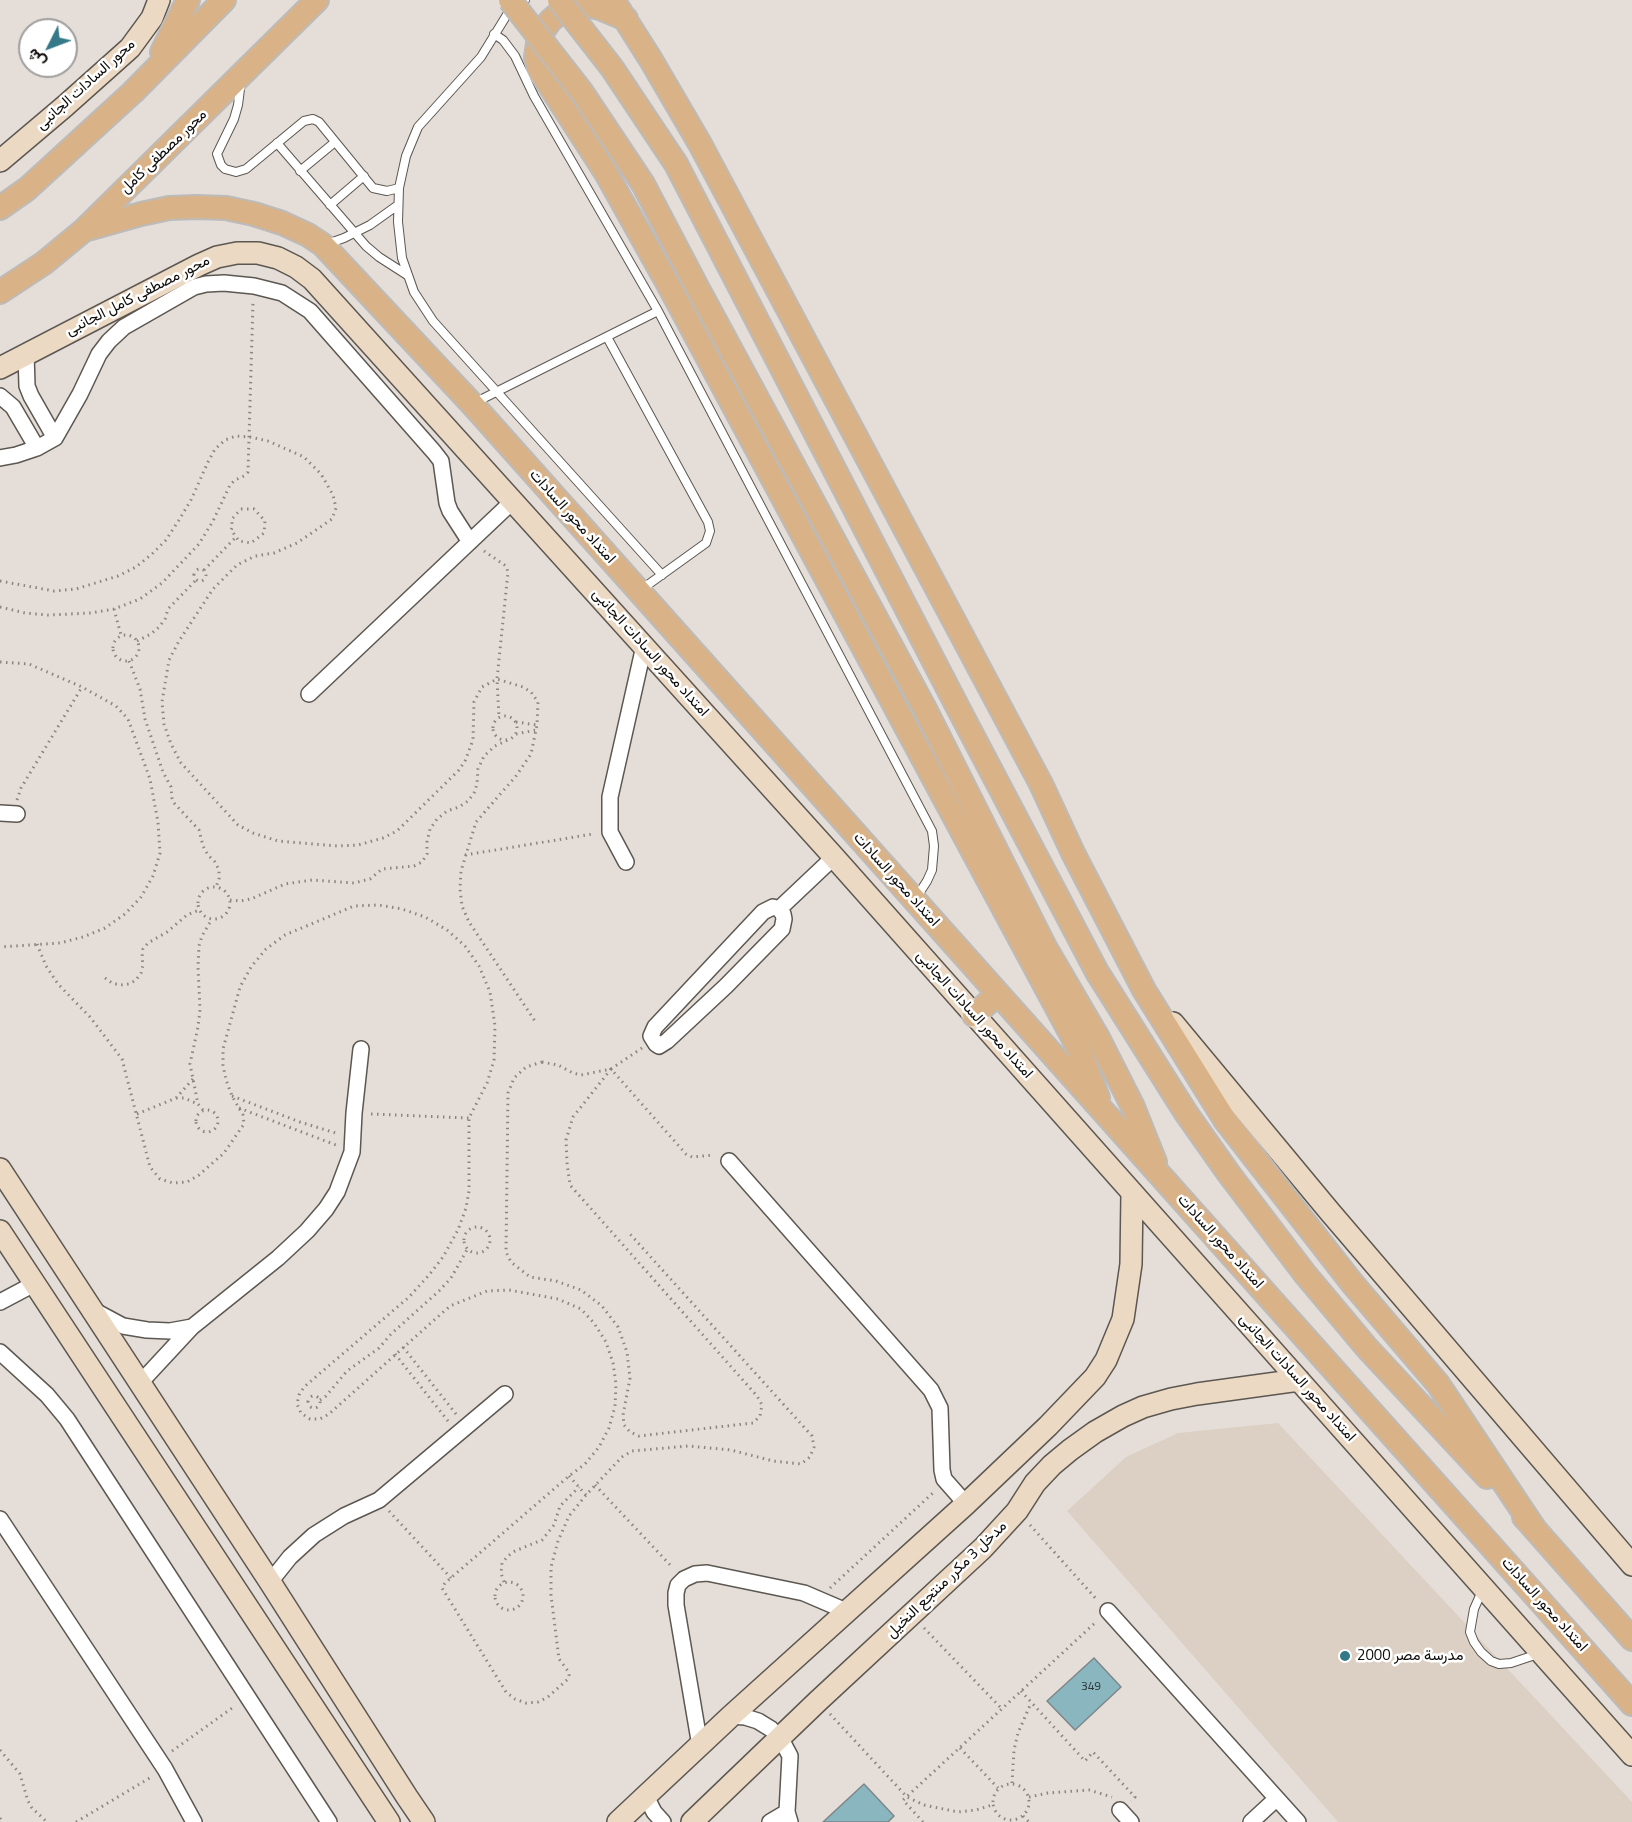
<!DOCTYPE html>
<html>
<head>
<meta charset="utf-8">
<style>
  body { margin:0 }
  #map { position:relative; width:1632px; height:1822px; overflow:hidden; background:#e5ded8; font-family:"Titillium Web",Vazirmatn,sans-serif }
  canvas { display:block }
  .north { position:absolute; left:18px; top:18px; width:60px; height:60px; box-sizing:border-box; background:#fff; border:2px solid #9f9e9d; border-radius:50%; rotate:228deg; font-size:16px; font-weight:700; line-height:24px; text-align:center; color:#0f0d0a }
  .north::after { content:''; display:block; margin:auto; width:21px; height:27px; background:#347988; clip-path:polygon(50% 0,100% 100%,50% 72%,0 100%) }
</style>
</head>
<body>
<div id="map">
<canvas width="1632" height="1822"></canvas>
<div class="north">ش</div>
</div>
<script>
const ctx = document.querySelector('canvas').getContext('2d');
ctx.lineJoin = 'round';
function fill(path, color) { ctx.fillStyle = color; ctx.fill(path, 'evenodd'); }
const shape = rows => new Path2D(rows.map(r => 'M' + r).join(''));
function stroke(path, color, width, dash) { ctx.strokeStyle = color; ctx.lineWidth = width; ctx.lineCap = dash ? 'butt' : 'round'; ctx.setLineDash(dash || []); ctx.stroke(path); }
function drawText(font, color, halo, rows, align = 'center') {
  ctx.font = font + ' "Titillium Web",Vazirmatn,sans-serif'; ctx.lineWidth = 5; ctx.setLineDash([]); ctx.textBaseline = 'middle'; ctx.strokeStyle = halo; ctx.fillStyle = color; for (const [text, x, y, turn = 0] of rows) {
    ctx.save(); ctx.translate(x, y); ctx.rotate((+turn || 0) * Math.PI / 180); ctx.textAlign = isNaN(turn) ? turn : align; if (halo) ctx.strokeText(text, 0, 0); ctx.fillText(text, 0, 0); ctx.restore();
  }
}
fill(shape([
  [1278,1423,1632,1802,1632,1822,1338,1822,1067,1511,1126,1457,1178,1433]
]), '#dcd0c4');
const building = shape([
  [1094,1658,1121,1687,1075,1730,1047,1701,1094,1658],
  [864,1784,894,1816,888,1822,823,1822,864,1784]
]);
fill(building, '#8ab6c0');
stroke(building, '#7d8689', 1.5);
const lane = shape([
  [525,0,508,13,481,57,418,127,406,156,399,188,398,222,402,258,414,292,433,321,662,575],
  [494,34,503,40,515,56,534,96,658,311,932,831,934,846,932,870,927,881,916,898],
  [241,81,238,105,234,119,217,154,221,165,225,169,236,172,246,169,304,121,313,119,319,122,373,188,387,191,399,188],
  [277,143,366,246,379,257,407,275],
  [300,171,335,142],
  [330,205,364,176],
  [327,244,344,238,370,225,398,205],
  [607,337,708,522,710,531,706,543,642,589],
  [474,403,658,311],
  [1482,1591,1474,1609,1470,1632,1474,1642,1481,1652,1491,1661,1499,1664,1511,1663,1538,1654]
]);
const street = shape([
  [26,353,27,386,31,396,55,438],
  [0,396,13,407,37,448],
  [0,458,16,455,37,448,55,438,80,394,99,354,109,341,124,327,194,287,206,284,224,283,254,286,282,293,310,311,434,452,441,461,447,503,450,511,470,542],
  [309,694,514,500],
  [0,813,17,814],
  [626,862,610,832,610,797,644,646],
  [773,907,779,909,783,914,784,919,782,929,726,986,667,1041,659,1046,656,1044,651,1036,655,1027,763,912,773,907],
  [779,909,834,857],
  [729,1161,931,1390,940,1408,942,1470,944,1479,966,1504],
  [0,1302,34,1284],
  [95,1311,123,1326,147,1330,170,1331,192,1327],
  [0,1352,47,1395,67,1419,329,1822],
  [140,1383,192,1327,278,1258,307,1231,326,1209,337,1192,352,1152,354,1113,361,1049],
  [0,1519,165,1769,194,1822],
  [270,1582,290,1557,314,1535,344,1516,379,1500,505,1394],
  [1108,1611,1298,1822],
  [731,1716,745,1717,758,1721,771,1729,781,1739,790,1756,787,1812,790,1822],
  [700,1746,676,1605,676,1593,678,1585,684,1579,695,1574,707,1573,804,1593,846,1611],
  [646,1796,654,1812,663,1822],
  [1120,1810,1131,1822],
  [770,1822,787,1812],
  [1251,1822,1276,1799]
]);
const secondary = shape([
  [0,161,65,106,130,48,152,18,159,0],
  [0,368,199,265,217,257,237,253,258,253,278,258,296,267,312,279,834,857,1632,1755],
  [1173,1023,1330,1212,1632,1565],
  [0,1169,270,1582,407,1797,424,1822],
  [0,1231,389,1822],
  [618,1822,731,1716,966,1504,1048,1426,1095,1377,1106,1360,1123,1319,1131,1264,1132,1193],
  [692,1822,818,1701,983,1548,1017,1511,1035,1483,1052,1465,1070,1450,1095,1432,1123,1416,1143,1407,1171,1399,1197,1394,1299,1380]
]);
const primary = shape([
  [613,0,651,60,700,144,1041,784,1073,853,1144,990,1225,1120,1352,1283,1438,1384,1534,1528],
  [626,19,600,8,589,6,568,9,558,14,550,21,539,37,536,57,539,69,606,173,668,284,1070,1032,1081,1054,1098,1098],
  [162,52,188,0],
  [0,208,27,189,133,92,224,0],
  [84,230,141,214,169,208,197,207,226,208,254,214,282,223,308,235,323,245,472,404,1632,1704],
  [0,292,44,263,84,230,317,0],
  [956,704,1097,972,1186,1113,1229,1174,1305,1274,1367,1348,1487,1477],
  [925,709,1045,947,1097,1036,1133,1107,1155,1162],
  [974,1015,998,994],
  [1524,1517,1632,1639]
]);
stroke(lane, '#5c5751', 10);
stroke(street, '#5c5751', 18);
stroke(secondary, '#5c5751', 24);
stroke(primary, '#bcbbba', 26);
stroke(shape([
  [241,509,254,509,265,521,264,533,251,543,239,541,231,530,232,528,232,519,241,509],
  [484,551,506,566,508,572,497,679,499,717],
  '194 575a6 6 0 1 1 12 0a6 6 0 1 1-12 0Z',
  [204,570,236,537],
  [0,581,54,591,76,589,118,576,136,567,152,554,166,540,179,520,191,500,208,462,215,449,225,440,236,436,250,437,268,441,304,457,321,474,333,495,336,508,332,519,297,543,274,553,255,556,237,565,213,589,179,641,169,660,162,702,164,724,171,744,181,763,238,825,253,833,278,841,337,846,358,845,383,838,397,831,459,770,465,761,473,740,474,702,482,687,497,679,523,687,531,692,538,702,537,725,531,754,516,776,476,822,461,871,460,889,462,906,469,922,535,1021],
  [0,607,25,613,48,615,91,613,114,609,140,599,162,583,199,544,213,521,230,485,235,480,244,476,248,472,253,302],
  [114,609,121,635],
  '113 648a13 13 0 1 1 26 0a13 13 0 1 1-26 0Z',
  [137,641,151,634,159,627,165,619,168,609,196,580],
  [129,661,140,689,145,719,163,772,171,787,172,798,174,803,199,830,203,846,208,855,215,862,219,870,219,879,216,887],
  [0,662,29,664,82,687,116,706,128,719,150,779,158,822,160,853,153,876,141,897,125,914,105,928,83,937,60,943,0,947],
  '493 728a12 12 0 1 1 24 0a12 12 0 1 1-24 0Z',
  [516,722,537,725],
  [516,734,536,730],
  [17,800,21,788,82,687],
  [465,855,593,834],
  '198 903a16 16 0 1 1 32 0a16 16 0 1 1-32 0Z',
  [230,900,240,901,251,899,285,884,312,880,354,883,370,879,382,869,414,866,422,862,427,854,427,842,430,829,437,819,447,811,459,807,468,801,474,793,477,784,478,769,484,756,495,746,508,740],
  [37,944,46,966,58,984,90,1017,122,1059,150,1167,160,1179,173,1183,187,1182,199,1175,224,1153,244,1124,243,1115,232,1096,226,1080,223,1065,223,1049,240,987,251,967,266,949,285,935,354,906,378,905,402,909,425,917,447,930,465,946,479,966,490,992,495,1026,494,1060,487,1083,469,1118,469,1191,466,1208,458,1230,443,1257,429,1275,409,1297,304,1387,299,1395,297,1404,301,1413,310,1419,320,1419,329,1414,450,1306,487,1291,509,1290,558,1299,581,1309,594,1323,606,1342,613,1363,616,1384,615,1406,609,1428,599,1447,585,1464,569,1476,445,1583,442,1588,506,1692,515,1699,526,1703,538,1702,548,1697,568,1679,569,1675,568,1671,559,1659,551,1595,551,1567,558,1541,569,1516,586,1495,622,1457,632,1451,688,1446,731,1450,773,1461,801,1464,810,1457,814,1447,812,1436,630,1234],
  [105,978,112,983,120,985,129,984,136,980,141,973,143,965,142,957,143,949,148,943,167,932,187,915,199,910],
  [642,1048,611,1069,686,1154,692,1157,714,1155],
  [542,1062,558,1065,573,1073,581,1075,611,1069,573,1117,566,1140,567,1163,570,1185,757,1396,762,1405,760,1416,753,1423,639,1436,630,1432,624,1425,623,1415,630,1378,627,1352,618,1327,602,1306,581,1290,556,1281,530,1277,511,1262,506,1252,508,1093,514,1078,526,1067,542,1062],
  [232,1096,300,1122,339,1134],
  [176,1098,184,1098,198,1104],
  [239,1108,336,1145],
  '196 1121a11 11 0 1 1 22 0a11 11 0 1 1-22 0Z',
  [203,1110,198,1104,190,1064,198,1027,200,1010,198,967,199,946,202,936,212,919],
  [137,1114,176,1098,193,1079],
  [371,1114,469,1118],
  '464 1240a13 13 0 1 1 26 0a13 13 0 1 1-26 0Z',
  [403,1347,456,1414],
  [395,1354,448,1421],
  '308 1402a6 6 0 1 1 12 0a6 6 0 1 1-12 0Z',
  [320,1400,326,1396,347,1371,379,1348,391,1334,439,1291,451,1278,468,1248],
  [569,1476,586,1495],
  [595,1485,672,1567],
  [389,1511,451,1578],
  [1030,1525,1098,1601],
  '495 1596a14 14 0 1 1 28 0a14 14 0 1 1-28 0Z',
  [504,1582,501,1573,502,1563,508,1556,515,1551,542,1540,554,1525,560,1506,579,1487],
  [830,1588,935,1491],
  [924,1628,1002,1709],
  [1021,1691,1085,1761,1093,1752,1135,1797,1131,1801],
  [830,1714,907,1797,924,1805,958,1812,976,1810,992,1805],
  [960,1748,998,1788],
  [0,1750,20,1774,28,1801,32,1808,47,1822],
  [172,1751,235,1706],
  [1012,1783,1014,1750,1018,1733,1031,1703],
  '993 1802a18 18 0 1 1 36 0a18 18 0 1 1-36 0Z',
  [1029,1797,1048,1793,1089,1790,1112,1797],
  [1023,1816,1029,1822],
  [0,1818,2,1822],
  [76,1822,153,1776],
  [923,1822,903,1800,1096,1622]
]), '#8a8581', 3, [1.5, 4.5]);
stroke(lane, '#fff', 8);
stroke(street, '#fff', 15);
stroke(secondary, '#ecd9c3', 21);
stroke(primary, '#d9b387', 22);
const primaryBridge = shape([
  [510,0,581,91,643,184,697,287,925,709],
  [559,0,612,68,676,164,956,704]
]);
stroke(primaryBridge, '#bcbbba', 26, []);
stroke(primaryBridge, '#d9b387', 22);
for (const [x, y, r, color] of [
  [1345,1656,6,"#347988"]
]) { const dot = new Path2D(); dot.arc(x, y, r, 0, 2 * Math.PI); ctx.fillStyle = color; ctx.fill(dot); stroke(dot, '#fff', 2); }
drawText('12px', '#2e3738', null, [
  ["349",1091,1687]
]);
drawText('15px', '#0f0d0a', '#fff', [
  ["محور السادات الجانبى",86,85,-42],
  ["محور مصطفى كامل",164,152,-44],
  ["محور مصطفى كامل الجانبى",138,296,-27],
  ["امتداد محور السادات",572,517,48],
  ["امتداد محور السادات الجانبى",650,653,48],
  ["امتداد محور السادات",896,880,48],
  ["امتداد محور السادات الجانبى",974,1015,48],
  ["امتداد محور السادات",1220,1242,48],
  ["امتداد محور السادات الجانبى",1297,1378,48],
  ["مدخل 3 مكرر منتجع النخيل",947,1580,-44],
  ["امتداد محور السادات",1544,1605,48]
]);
drawText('15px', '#0f0d0a', '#fff', [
  ["مدرسة مصر 2000",1357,1656]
], 'left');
</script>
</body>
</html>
